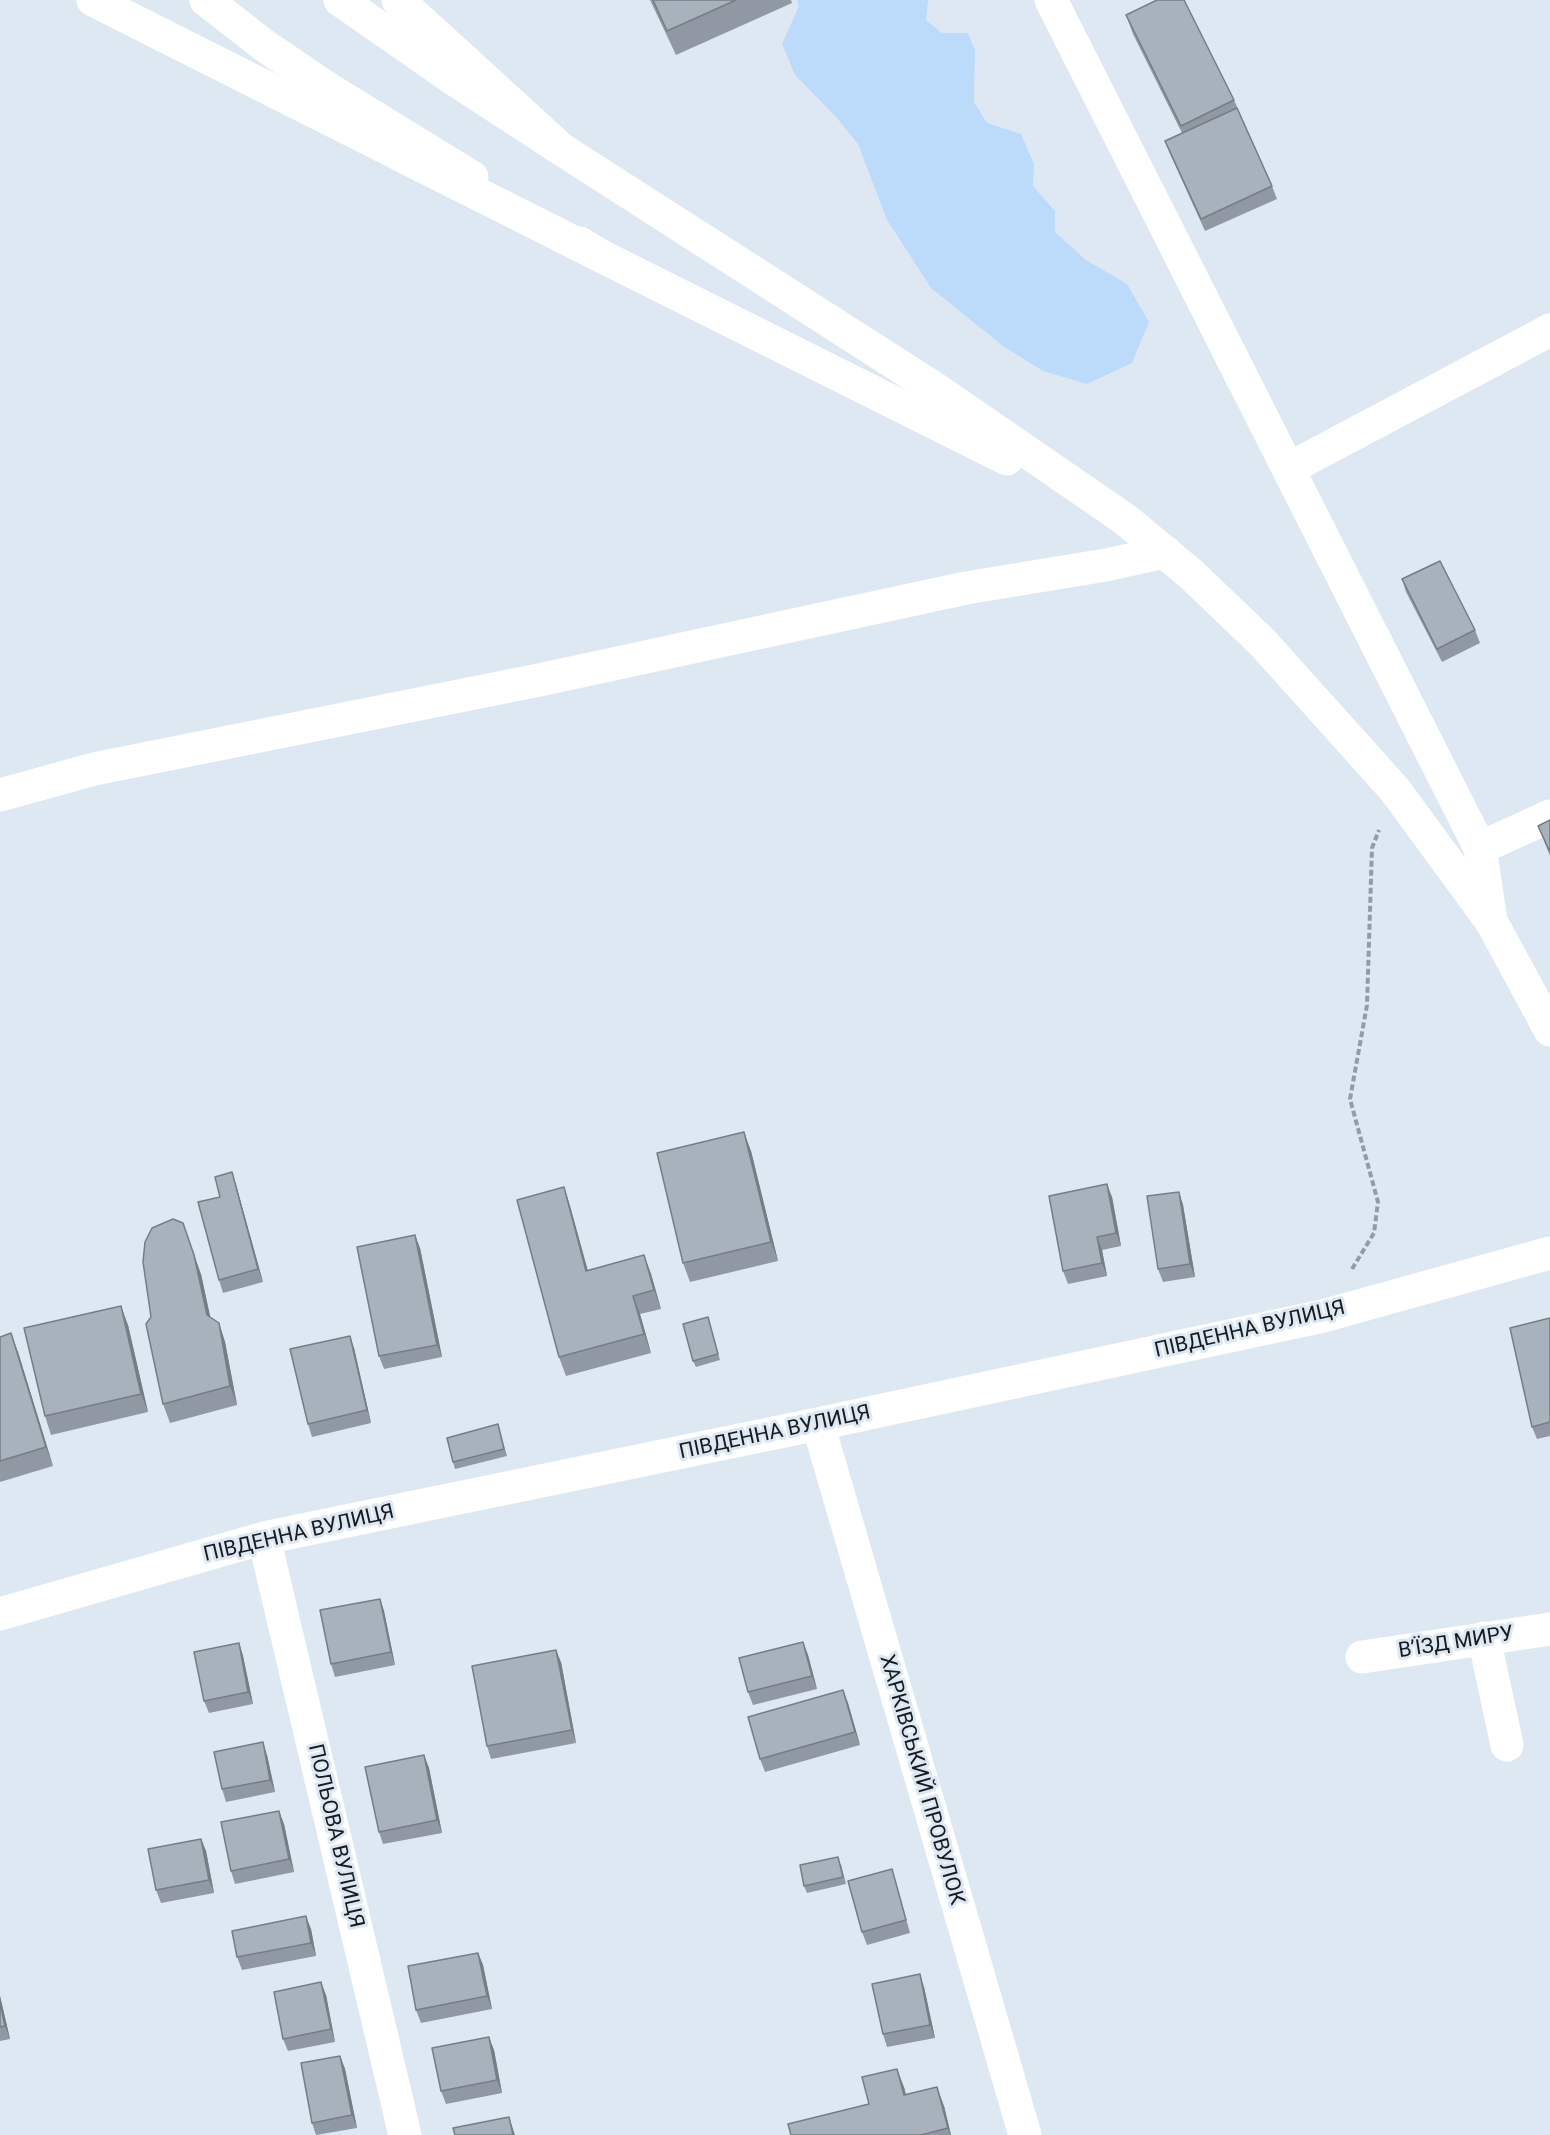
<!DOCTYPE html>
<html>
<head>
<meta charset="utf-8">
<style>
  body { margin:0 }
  canvas { display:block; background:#dee8f3 }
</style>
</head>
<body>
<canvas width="1550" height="2135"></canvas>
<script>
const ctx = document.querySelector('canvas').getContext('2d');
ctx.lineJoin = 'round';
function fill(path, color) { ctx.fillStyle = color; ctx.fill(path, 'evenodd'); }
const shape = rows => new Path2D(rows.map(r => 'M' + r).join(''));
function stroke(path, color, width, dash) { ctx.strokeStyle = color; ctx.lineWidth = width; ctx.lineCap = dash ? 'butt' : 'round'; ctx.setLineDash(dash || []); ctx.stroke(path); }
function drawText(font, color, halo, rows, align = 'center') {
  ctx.font = font + ' Roboto,sans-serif'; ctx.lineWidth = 6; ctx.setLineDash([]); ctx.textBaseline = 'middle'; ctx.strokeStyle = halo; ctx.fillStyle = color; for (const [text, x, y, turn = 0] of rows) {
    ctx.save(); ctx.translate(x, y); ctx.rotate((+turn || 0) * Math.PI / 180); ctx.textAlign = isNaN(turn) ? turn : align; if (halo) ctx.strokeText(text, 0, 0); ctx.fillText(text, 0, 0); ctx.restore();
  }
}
fill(shape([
  [797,0,928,0,926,20,942,33,968,33,975,50,974,102,987,123,1021,134,1034,164,1033,186,1055,211,1055,232,1086,260,1127,284,1149,322,1132,363,1087,384,1043,371,1003,346,931,288,887,220,858,144,837,118,795,75,782,44,799,6]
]), '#bcdbfb');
stroke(shape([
  [1352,1269,1374,1233,1378,1202,1350,1099,1367,1005,1372,848,1379,830]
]), '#949ba4', 4, [6, 3]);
stroke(shape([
  [1051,0,1480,848,1491,921],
  [1288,469,1550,330],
  [0,795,94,769,539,680,966,588,1106,565,1165,552],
  [1480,848,1550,816],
  [818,1424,1025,2135],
  [264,1538,405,2135],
  [0,1614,264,1538,818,1424,1323,1316,1550,1253],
  [1484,1638,1507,1745],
  [1362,1657,1550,1629]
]), '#fff', 33);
stroke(shape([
  [206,0,265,46,327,88,472,177],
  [340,0,455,80,561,149,940,392,1126,520,1192,575,1263,643,1395,790,1491,921,1550,1030],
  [580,243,603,257,1007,459]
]), '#fff', 33);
stroke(shape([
  [93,0,603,257],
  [398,0,561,149]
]), '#fff', 33);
fill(shape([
  [650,0,791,0,792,3,676,55],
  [1126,15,1234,100,1272,186,1277,199,1205,231,1170,154,1165,141,1182,133,1133,34],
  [1402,579,1475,630,1480,643,1442,662,1406,592],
  [1550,820,1550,856,1538,826],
  [751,1151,778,1261,690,1282,683,1263],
  [236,1185,263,1282,223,1293,219,1280],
  [564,1187,570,1206,588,1271,644,1255,651,1274,661,1309,640,1314,651,1353,566,1376,559,1357],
  [1179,1192,1183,1205,1195,1277,1163,1282,1158,1269],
  [1112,1197,1121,1246,1102,1250,1107,1276,1068,1284,1063,1271],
  [420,1248,442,1357,384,1369,379,1356],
  [201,1274,210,1317,219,1323,225,1342,237,1405,170,1423,163,1404,151,1317],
  [708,1317,720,1360,696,1367,693,1361],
  [1550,1318,1550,1436,1537,1439,1532,1427],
  [128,1325,148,1412,51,1435,45,1416],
  [0,1337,18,1352,53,1466,0,1482],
  [354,1348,371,1423,312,1437,308,1424],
  [498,1424,507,1456,455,1469,453,1462],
  [380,1599,384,1611,395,1665,335,1677,331,1664],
  [803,1642,808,1655,817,1689,753,1705,748,1692],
  [239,1643,243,1656,253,1704,209,1713,204,1701],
  [561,1662,576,1743,491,1759,487,1746],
  [843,1690,848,1703,860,1745,765,1772,760,1759],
  [267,1755,275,1792,226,1802,222,1789],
  [424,1755,429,1768,442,1833,383,1844,379,1832],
  [284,1824,294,1872,235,1884,231,1871],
  [201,1839,206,1851,214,1893,161,1903,156,1890],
  [841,1864,846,1884,807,1893,804,1886],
  [896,1882,910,1933,867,1945,862,1932],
  [311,1929,316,1956,242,1970,237,1957],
  [478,1953,483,1965,492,2009,421,2023,416,2010],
  [924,1987,935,2038,887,2047,883,2034],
  [326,1995,335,2042,288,2051,283,2039],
  [0,1996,10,2039,0,2041],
  [494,2050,502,2093,446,2104,441,2091],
  [340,2056,345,2069,357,2128,316,2135,312,2123],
  [904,2087,906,2095,944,2106,951,2135,791,2135,869,2104]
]), '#9099a3');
fill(shape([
  [744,1132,751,1151,778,1261,771,1242],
  [232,1172,236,1185,263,1282,258,1269],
  [1107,1184,1112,1197,1121,1246,1116,1233],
  [564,1187,570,1206,593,1290,586,1271],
  [1179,1192,1183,1205,1195,1277,1190,1264],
  [183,1223,201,1274,214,1334,207,1315],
  [415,1235,420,1248,442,1357,437,1345],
  [1097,1237,1102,1250,1107,1276,1102,1263],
  [644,1255,651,1274,661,1309,654,1290],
  [633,1296,640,1314,651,1353,644,1334],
  [121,1306,128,1325,148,1412,141,1394],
  [219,1323,225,1342,237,1405,230,1386],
  [11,1333,18,1352,53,1466,46,1447],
  [350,1336,354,1348,371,1423,367,1410],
  [380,1599,384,1611,395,1665,391,1652],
  [803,1642,808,1655,817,1689,812,1676],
  [239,1643,243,1656,253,1704,248,1692],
  [556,1650,561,1662,576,1743,572,1730],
  [843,1690,848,1703,860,1745,855,1732],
  [263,1742,267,1755,275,1792,270,1780],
  [424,1755,429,1768,442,1833,437,1820],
  [279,1811,284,1824,294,1872,289,1859],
  [201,1839,206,1851,214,1893,209,1880],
  [306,1916,311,1929,316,1956,311,1943],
  [478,1953,483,1965,492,2009,487,1996],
  [920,1974,924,1987,935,2038,930,2025],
  [321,1982,326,1995,335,2042,331,2029],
  [0,1996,10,2039,5,2026,0,2003],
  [489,2037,494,2050,502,2093,497,2080],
  [340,2056,345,2069,357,2128,352,2115],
  [897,2069,904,2087,910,2114,904,2095],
  [937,2087,944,2106,951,2135,950,2135,948,2128],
  [509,2117,515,2135,513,2135]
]), '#767d84');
const building = shape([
  [653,0,736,0,667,31,653,0],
  [1157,0,1184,0,1234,100,1181,126,1126,15,1157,0],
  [1237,108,1272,186,1201,219,1165,141,1237,108],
  [1440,561,1475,630,1437,649,1402,579,1440,561],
  [1550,820,1550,852,1538,826,1550,820],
  [744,1132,771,1242,683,1263,657,1153,744,1132],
  [232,1172,258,1269,219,1280,198,1202,220,1197,215,1177,232,1172],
  [1107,1184,1116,1233,1097,1237,1102,1263,1063,1271,1049,1196,1107,1184],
  [564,1187,586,1271,644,1255,654,1290,633,1296,644,1334,559,1357,517,1200,564,1187],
  [1179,1192,1190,1264,1158,1269,1147,1196,1179,1192],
  [173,1219,183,1223,194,1255,207,1315,219,1323,230,1386,163,1404,146,1324,151,1317,143,1262,145,1242,152,1228,173,1219],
  [415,1235,437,1345,379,1356,357,1247,415,1235],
  [121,1306,141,1394,45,1416,24,1328,121,1306],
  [708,1317,718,1354,693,1361,683,1324,708,1317],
  [1550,1318,1550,1422,1532,1427,1510,1328,1550,1318],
  [11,1333,46,1447,0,1461,0,1337,11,1333],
  [350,1336,367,1410,308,1424,290,1349,350,1336],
  [498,1424,504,1449,453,1462,447,1438,498,1424],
  [380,1599,391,1652,331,1664,320,1610,380,1599],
  [803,1642,812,1676,748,1692,739,1658,803,1642],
  [239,1643,248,1692,204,1701,194,1652,239,1643],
  [556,1650,572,1730,487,1746,472,1666,556,1650],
  [843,1690,855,1732,760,1759,748,1717,843,1690],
  [263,1742,270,1780,222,1789,214,1752,263,1742],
  [424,1755,437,1820,379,1832,365,1767,424,1755],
  [279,1811,289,1859,231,1871,221,1822,279,1811],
  [201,1839,209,1880,156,1890,148,1849,201,1839],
  [838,1857,843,1877,804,1886,800,1865,838,1857],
  [892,1869,906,1920,862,1932,848,1881,892,1869],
  [306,1916,311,1943,237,1957,232,1931,306,1916],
  [478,1953,487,1996,416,2010,408,1966,478,1953],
  [920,1974,930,2025,883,2034,872,1984,920,1974],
  [321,1982,331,2029,283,2039,274,1992,321,1982],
  [0,2003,5,2026,0,2027,0,2003],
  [489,2037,497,2080,441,2091,432,2048,489,2037],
  [340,2056,352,2115,312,2123,301,2063,340,2056],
  [897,2069,904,2095,937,2087,948,2128,921,2135,791,2135,788,2124,869,2104,862,2077,897,2069],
  [509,2117,513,2135,455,2135,453,2128,509,2117]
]);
fill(building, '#a8b2bd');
stroke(building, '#767d84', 1.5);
drawText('21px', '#171b1f', '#dee8f3', [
  ["ПІВДЕННА ВУЛИЦЯ",1250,1330,-13],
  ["ПІВДЕННА ВУЛИЦЯ",775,1433,-12],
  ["ПІВДЕННА ВУЛИЦЯ",299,1534,-13],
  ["В’ЇЗД МИРУ",1456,1643,-9],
  ["ХАРКІВСЬКИЙ ПРОВУЛОК",921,1780,74],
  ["ПОЛЬОВА ВУЛИЦЯ",335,1836,77]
]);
</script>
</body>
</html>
